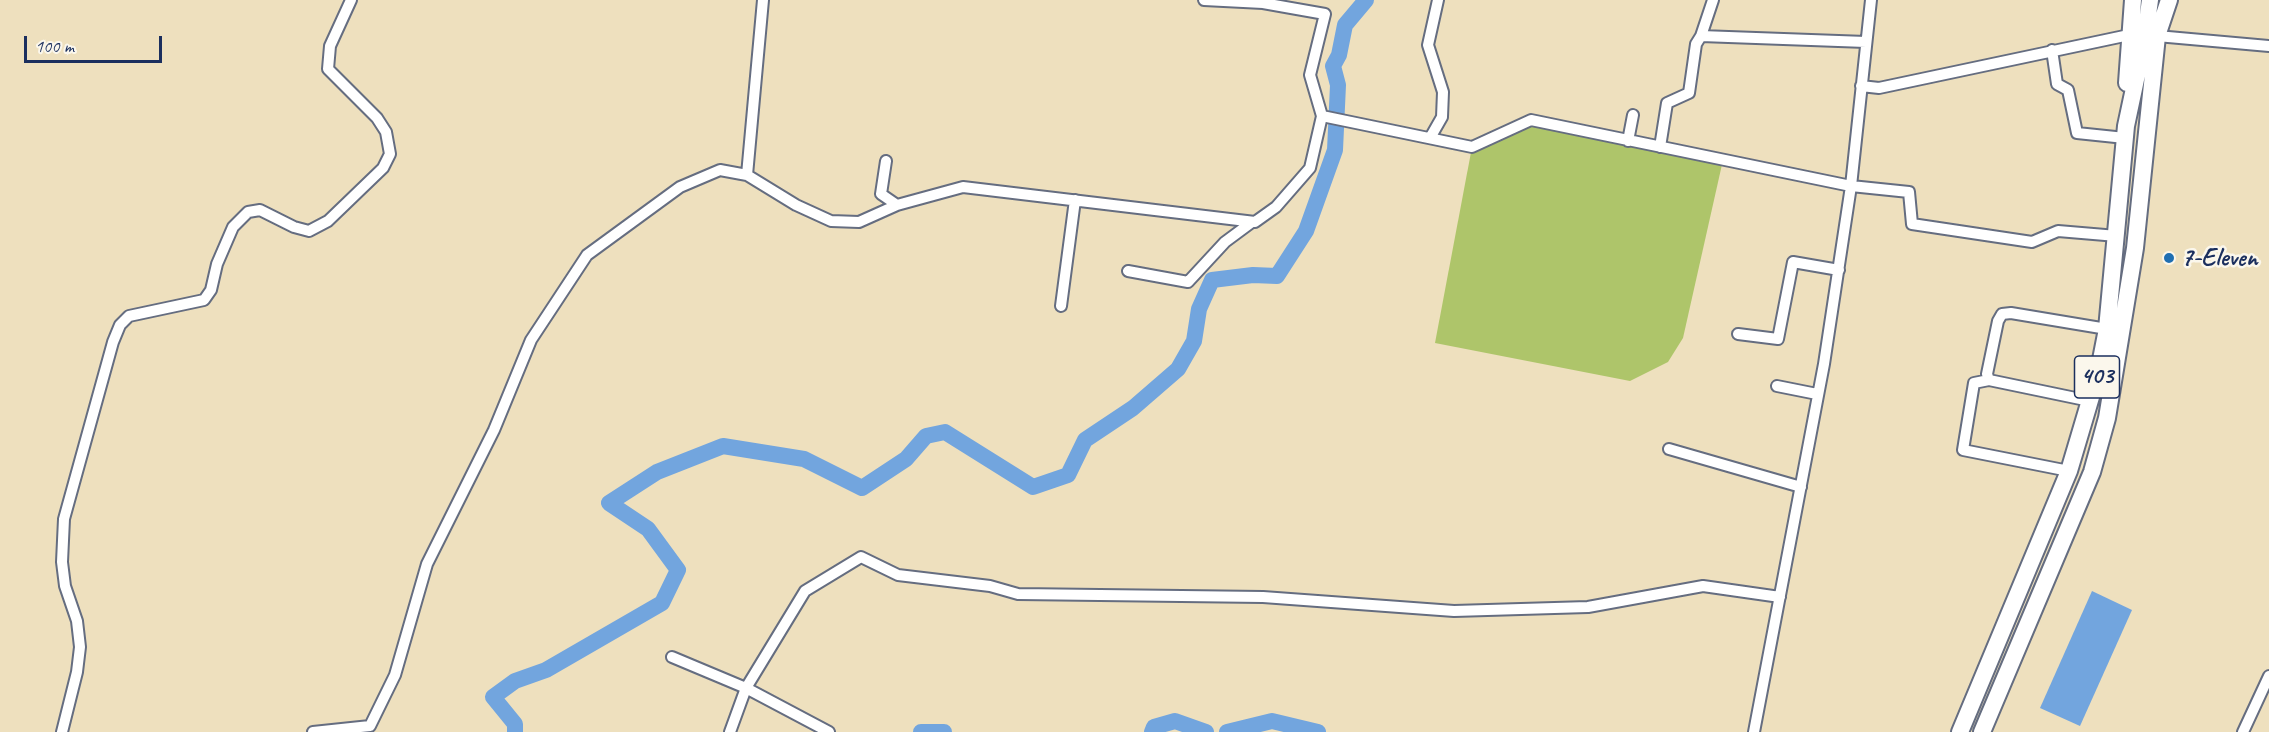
<!DOCTYPE html>
<html>
<head>
<meta charset="utf-8">
<style>
  body { margin:0 }
  #map { position:relative; width:2269px; height:732px; overflow:hidden; background:#eee0be; font-family:Caveat,sans-serif }
  canvas { display:block }
  .scale { position:absolute; left:24px; top:36px; width:138px; height:27px; box-sizing:border-box; border:3px solid #1b2f5e; border-top:0; padding-left:8px; font-size:18px; line-height:21px; white-space:nowrap; color:#1b2f5e; -webkit-text-stroke:4px #fbf7ec; paint-order:stroke }
</style>
</head>
<body>
<div id="map">
<canvas width="2269" height="732"></canvas>
<div class="scale">100 m</div>
</div>
<script>
const ctx = document.querySelector('canvas').getContext('2d');
ctx.lineJoin = 'round';
function fill(path, color) { ctx.fillStyle = color; ctx.fill(path, 'evenodd'); }
const shape = rows => new Path2D(rows.map(r => 'M' + r).join(''));
function stroke(path, color, width, dash) { ctx.strokeStyle = color; ctx.lineWidth = width; ctx.lineCap = dash ? 'butt' : 'round'; ctx.setLineDash(dash || []); ctx.stroke(path); }
function drawText(font, color, halo, rows, align = 'center') {
  ctx.font = font + ' Caveat,sans-serif'; ctx.lineWidth = 5; ctx.setLineDash([]); ctx.textBaseline = 'middle'; ctx.strokeStyle = halo; ctx.fillStyle = color; for (const [text, x, y, turn = 0] of rows) {
    ctx.save(); ctx.translate(x, y); ctx.rotate((+turn || 0) * Math.PI / 180); ctx.textAlign = isNaN(turn) ? turn : align; if (halo) ctx.strokeText(text, 0, 0); ctx.fillText(text, 0, 0); ctx.restore();
  }
}
fill(shape([
  [1531,120,1723,160,1683,338,1668,362,1630,381,1435,343,1472,147]
]), '#aec56a');
fill(shape([
  [2092,591,2132,610,2080,726,2040,708]
]), '#72a5de');
stroke(shape([
  [515,732,515,724,493,697,515,681,546,670,662,603,678,570,648,529,609,503,657,472,723,446,804,459,862,488,906,459,926,436,945,432,1033,487,1068,475,1085,440,1133,408,1178,369,1194,341,1199,309,1212,280,1253,275,1277,276,1306,231,1335,150,1338,85,1333,66,1339,55,1345,25,1366,0],
  [921,732,944,732],
  [1152,732,1154,727,1175,721,1206,732],
  [1227,732,1272,721,1318,732]
]), '#72a5de', 16);
const minor = shape([
  [1204,0,1263,3,1325,14,1310,75,1322,116,1472,147,1531,120,1851,186,1909,192,1912,224,2032,242,2058,231,2117,236],
  [1701,36,1713,0],
  [2157,36,2269,46],
  [2052,50,2057,84,2068,90,2077,133,2125,138],
  [1861,86,1879,88,2129,35],
  [1430,138,1442,117,1443,92,1428,45,1438,0],
  [1628,141,1633,115],
  [1660,147,1667,103,1689,93,1696,44,1701,36,1866,42],
  [886,161,881,194,897,205,963,187,1255,222,1276,207,1310,168,1322,116],
  [747,175,763,0],
  [1128,271,1188,282,1225,242,1252,222],
  [1061,306,1075,200],
  [1738,334,1778,339,1793,262,1839,270],
  [1989,380,1974,383,1963,450,2069,471],
  [1777,386,1817,394],
  [2090,401,1989,380,1987,374,1998,321,2002,314,2011,313,2107,329],
  [1669,449,1801,487],
  [672,657,746,688,829,732],
  [62,732,77,672,80,647,77,621,65,586,62,562,64,519,113,342,120,325,129,316,204,300,211,290,217,264,233,227,248,212,260,210,294,227,309,231,328,221,383,168,390,154,386,132,377,118,328,69,330,46,351,0],
  [313,732,370,726,395,675,427,564,494,430,531,340,587,255,680,187,720,170,747,175,796,205,831,221,859,222,897,205],
  [730,732,746,688,805,591,861,557,898,575,990,586,1018,594,1263,597,1454,611,1588,607,1703,586,1780,597],
  [1754,732,1824,364,1851,186,1871,0],
  [2243,732,2269,676]
]);
const highway = shape([
  [2127,83,2133,0],
  [1960,732,2069,471,2099,370,2107,329,2126,126,2145,37,2150,0],
  [1982,732,2092,472,2107,418,2135,248,2157,36,2169,0]
]);
stroke(minor, '#656d80', 14);
stroke(highway, '#656d80', 20);
stroke(minor, '#fff', 10);
stroke(highway, '#fff', 16);
for (const [x, y, r, color] of [
  [2169,258,6,"#1f6fb2"]
]) { const dot = new Path2D(); dot.arc(x, y, r, 0, 2 * Math.PI); ctx.fillStyle = color; ctx.fill(dot); stroke(dot, '#fbf7ec', 2); }
for (const [x, y, w] of [
  [2097,377,45]
]) { const box = new Path2D(); box.roundRect(x - w / 2, y - 21, w, 42, 4.5); ctx.fillStyle = '#fbf7ec'; ctx.fill(box); stroke(box, '#1b2f5e', 1.5); }
drawText('bold 24px', '#1b2f5e', null, [
  ["403",2097,377]
]);
drawText('bold 26px', '#1b2f5e', '#fbf7ec', [
  ["7-Eleven",2181,258]
], 'left');
</script>
</body>
</html>
